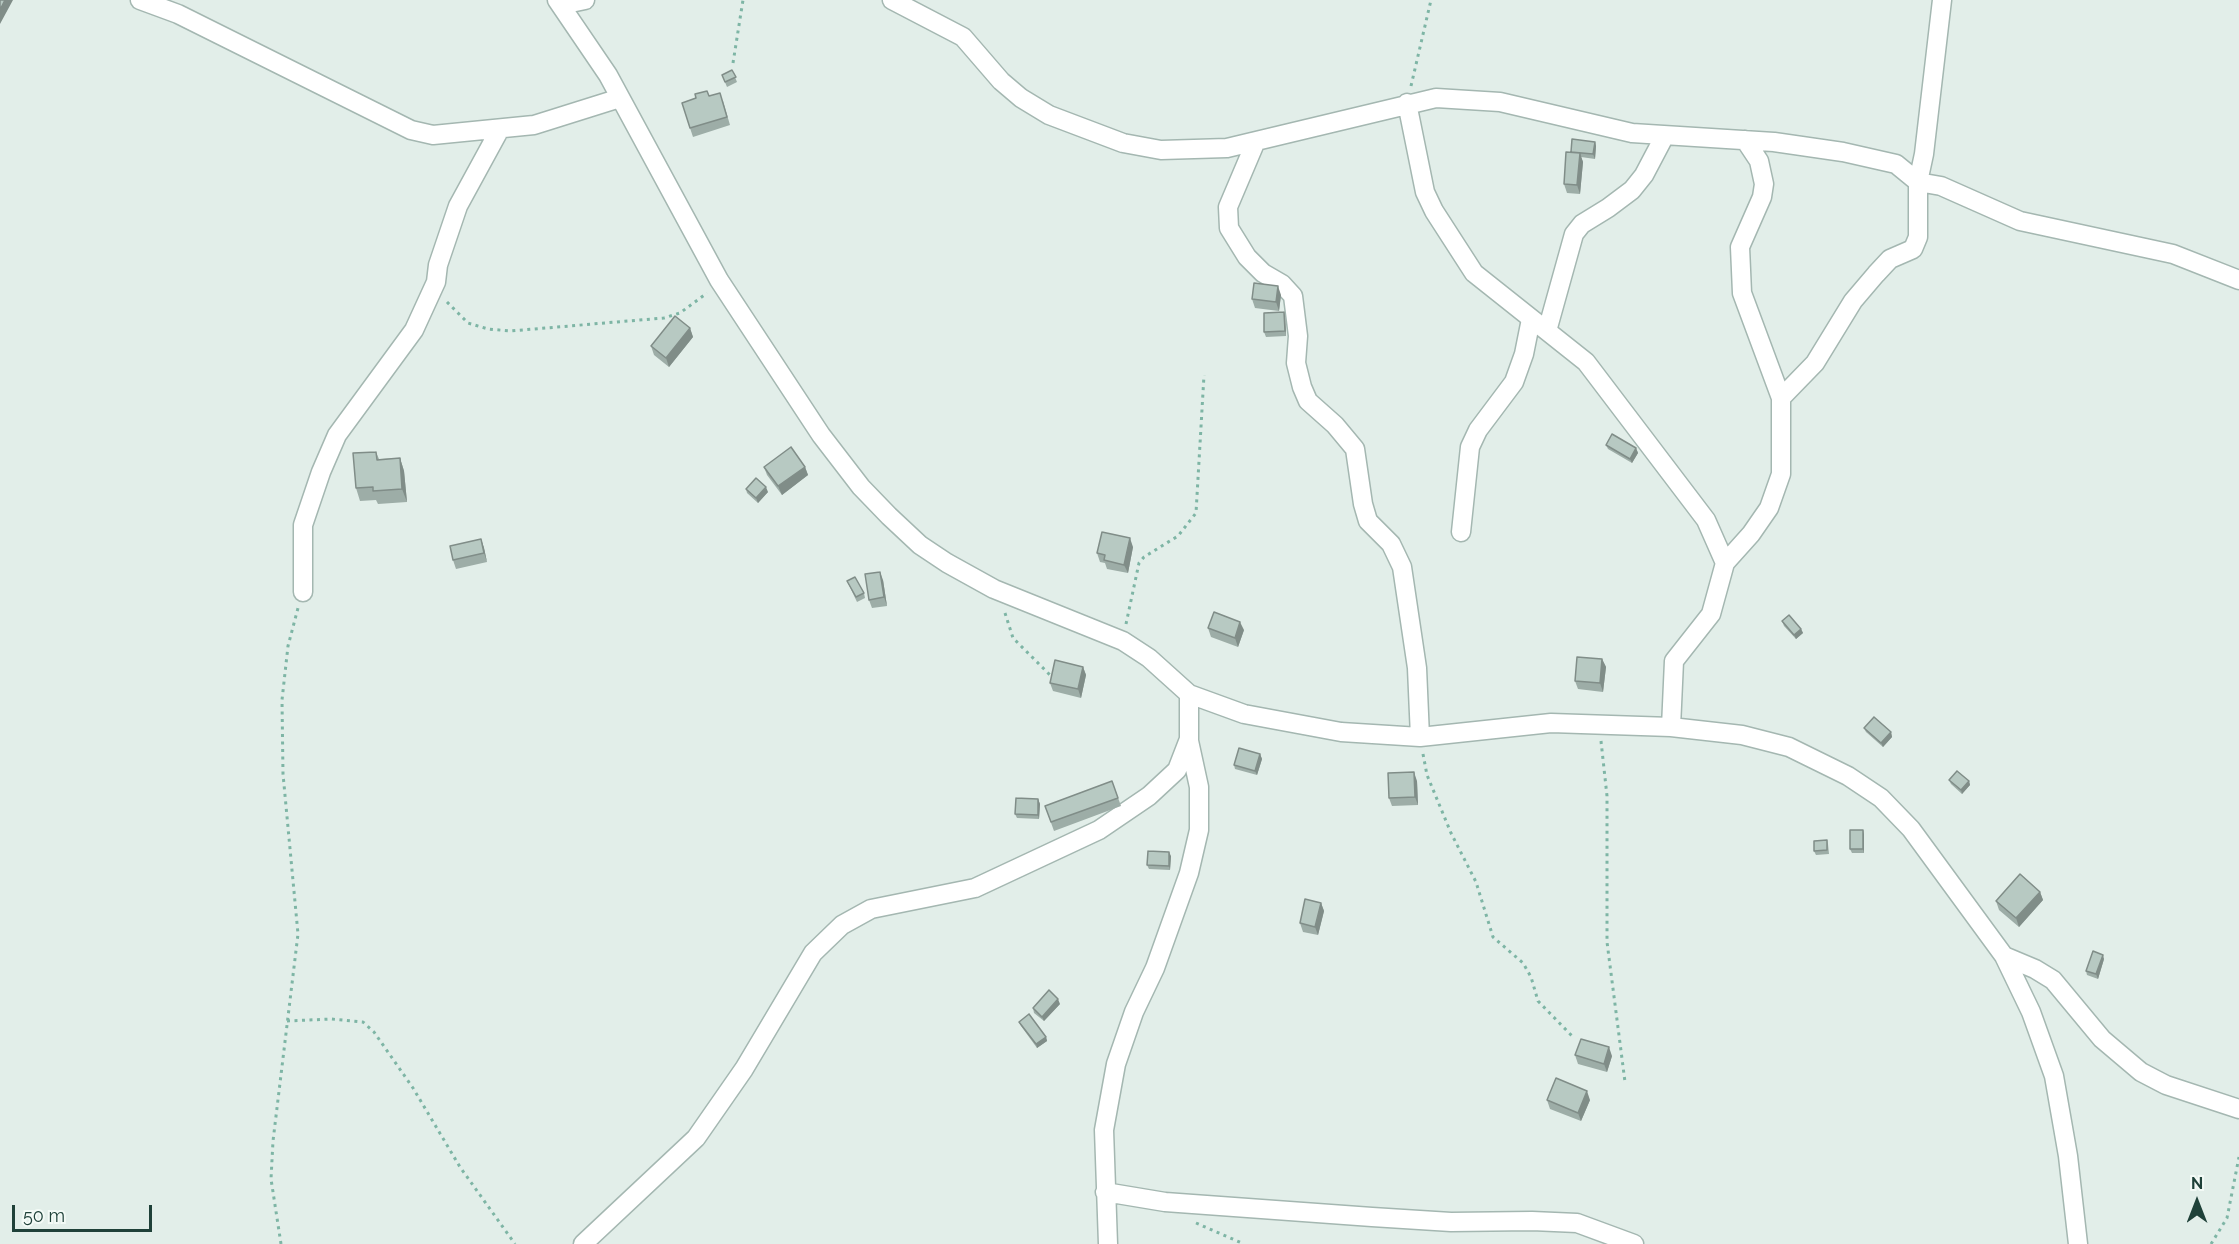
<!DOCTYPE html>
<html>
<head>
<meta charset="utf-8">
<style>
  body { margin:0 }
  #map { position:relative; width:2239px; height:1244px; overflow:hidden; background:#e2eee9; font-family:Raleway,sans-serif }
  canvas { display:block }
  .north { position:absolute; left:2167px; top:1172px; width:60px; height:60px; -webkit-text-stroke:4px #f3faf6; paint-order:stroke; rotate:0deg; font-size:16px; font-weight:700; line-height:24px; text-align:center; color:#1f4139 }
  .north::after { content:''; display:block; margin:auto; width:21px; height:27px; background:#1f4139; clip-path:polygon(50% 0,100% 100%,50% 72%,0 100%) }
  .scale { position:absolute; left:12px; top:1205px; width:140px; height:27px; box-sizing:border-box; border:3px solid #1f4139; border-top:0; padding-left:8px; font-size:18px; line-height:21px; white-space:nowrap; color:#1f4139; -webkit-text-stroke:4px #f3faf6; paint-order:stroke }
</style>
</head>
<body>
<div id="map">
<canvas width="2239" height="1244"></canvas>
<div class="north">N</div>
<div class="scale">50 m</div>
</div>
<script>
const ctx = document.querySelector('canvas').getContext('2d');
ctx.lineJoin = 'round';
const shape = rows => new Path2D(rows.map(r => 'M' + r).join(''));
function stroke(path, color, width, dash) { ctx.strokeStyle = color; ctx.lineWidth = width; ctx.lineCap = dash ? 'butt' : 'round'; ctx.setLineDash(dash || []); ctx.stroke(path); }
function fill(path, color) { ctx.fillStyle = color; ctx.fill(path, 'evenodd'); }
const street = shape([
  [140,0,178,14,411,130,433,135,534,125,620,98],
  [557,0,608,75,719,280,821,435,861,487,889,516,920,545,947,563,994,589,1123,641,1149,658,1189,694,1244,714,1341,732,1420,737,1551,723,1671,727,1742,735,1789,747,1848,776,1881,798,1911,829,2004,956,2031,1012,2054,1076,2068,1156,2078,1244],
  [892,0,963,37,1001,81,1021,98,1049,115,1123,143,1161,150,1227,148,1436,98,1500,102,1632,133,1774,142,1843,152,1896,164,1918,182,1941,186,2020,221,2173,254,2239,280],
  [561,5,585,0],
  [1407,103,1425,192,1434,211,1474,273,1586,362,1706,520,1725,563],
  [1256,141,1228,207,1229,228,1247,257,1263,273,1282,284,1293,296,1298,336,1296,363,1302,387,1308,401,1335,425,1355,449,1363,504,1368,521,1391,544,1402,567,1417,668,1420,737],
  [1547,331,1574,234,1582,224,1608,208,1632,190,1644,175,1664,137],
  [1781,398,1815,363,1853,301,1876,274,1890,259,1913,249,1918,237,1918,182,1924,154,1942,0],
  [1461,532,1470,447,1478,430,1514,382,1524,354,1531,319],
  [303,592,303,525,321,472,337,435,414,330,436,282,438,265,458,206,500,129],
  [1671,727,1674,661,1711,614,1725,563,1751,534,1769,508,1781,474,1781,398,1742,293,1740,247,1762,197,1764,184,1759,161,1745,140],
  [2004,956,2035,969,2053,980,2102,1039,2141,1072,2166,1085,2239,1109],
  [1105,1192,1165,1202,1372,1217,1451,1222,1532,1221,1577,1223,1634,1244],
  [583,1244,696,1138,744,1069,813,953,842,925,871,909,975,888,1099,830,1149,796,1177,770,1189,739,1189,694],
  [1108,1244,1104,1130,1116,1064,1134,1012,1155,968,1189,873,1199,830,1199,787,1189,741]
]);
stroke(street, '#a4b7b1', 21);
stroke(shape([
  [733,63,743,0],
  [1411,86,1431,0],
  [447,302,468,323,488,329,510,331,664,318,680,313,707,293],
  [1005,613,1013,638,1050,675],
  [1126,624,1139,563,1144,557,1178,536,1196,513,1204,375],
  [1601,741,1607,796,1607,942,1625,1082],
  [1423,754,1427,775,1451,833,1476,882,1493,937,1523,963,1531,977,1538,1001,1574,1038],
  [287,1021,331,1019,363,1022,374,1032,413,1088,460,1167,515,1244],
  [1196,1223,1244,1244],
  [281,1244,271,1179,273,1141,298,934,283,774,282,700,288,646,298,608],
  [2211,1244,2227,1218,2239,1157]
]), '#7eb5a5', 3, [3, 4.5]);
stroke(street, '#fff', 18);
fill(shape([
  [732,70,737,82,727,87,722,75],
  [709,96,723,101,730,125,693,137,690,128],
  [1595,142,1596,146,1595,159,1581,157,1583,162,1580,194,1567,193,1564,184,1571,152],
  [1281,295,1279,311,1255,308,1252,299],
  [1285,316,1286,336,1266,337,1264,332],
  [690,328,693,337,669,367,654,355,651,346],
  [1606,445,1636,448,1638,453,1632,463,1608,449],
  [376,452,379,459,400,458,404,471,407,502,378,504,376,500,360,501,356,488],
  [764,467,805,467,808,475,782,495,767,475],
  [746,489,768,492,758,503,747,493],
  [481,539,484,548,487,562,456,569,453,560],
  [1133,547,1128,573,1107,569,1105,563,1100,562,1097,553],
  [883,580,887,606,872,608,869,600],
  [847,581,864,593,865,598,857,602],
  [1782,621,1801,629,1803,633,1796,639,1784,626],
  [1208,628,1244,630,1238,647,1211,637],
  [1602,659,1606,667,1603,692,1578,689,1575,681],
  [1083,667,1086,675,1081,698,1053,691,1050,683],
  [1864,728,1891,732,1892,737,1883,747,1866,732],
  [1260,754,1262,759,1257,775,1235,769,1234,765],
  [1949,780,1969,781,1970,785,1962,794,1951,784],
  [1112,781,1121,806,1054,831,1045,806],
  [1417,781,1418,805,1392,806,1389,798],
  [1038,799,1040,804,1039,819,1017,818,1015,814],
  [1863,830,1864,835,1864,853,1852,853,1850,849],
  [1827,840,1828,844,1829,854,1816,855,1814,851],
  [1171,856,1170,870,1149,869,1147,865],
  [2040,892,2043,900,2019,927,1999,910,1996,901],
  [1321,903,1324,911,1318,935,1303,932,1300,923],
  [2104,959,2098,979,2087,975,2086,971],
  [1060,1004,1044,1021,1034,1013,1033,1008],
  [1019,1022,1046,1037,1047,1041,1037,1048,1021,1026],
  [1575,1055,1612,1056,1607,1072,1578,1064],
  [1547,1100,1590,1100,1581,1121,1550,1109]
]), '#9dada7');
fill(shape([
  [5,0,13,0,0,24,0,10],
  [1595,142,1596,146,1595,159,1593,154],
  [1580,153,1583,162,1580,194,1577,185],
  [1278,286,1281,295,1279,311,1276,302],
  [1284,312,1285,316,1286,336,1285,331],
  [690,328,693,337,669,367,666,358],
  [1636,448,1638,453,1632,463,1630,459],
  [400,458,404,471,407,502,402,489],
  [805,467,808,475,782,495,778,486],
  [766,487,768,492,758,503,756,498],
  [1130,538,1133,547,1128,573,1124,565],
  [481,539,484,548,487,562,484,553],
  [880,572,883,580,887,606,884,597],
  [1240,622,1244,630,1238,647,1235,638],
  [1801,629,1803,633,1796,639,1794,635],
  [1602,659,1606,667,1603,692,1600,683],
  [1083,667,1086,675,1081,698,1078,689],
  [1891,732,1892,737,1883,747,1881,743],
  [1260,754,1262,759,1257,775,1255,771],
  [1414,772,1417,781,1418,805,1415,797],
  [1969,781,1970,785,1962,794,1961,790],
  [1038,799,1040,804,1039,819,1038,815],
  [1863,830,1864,835,1864,853,1863,849],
  [1169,852,1171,856,1170,870,1169,866],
  [2040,892,2043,900,2019,927,2016,918],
  [1321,903,1324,911,1318,935,1315,927],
  [2103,955,2104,959,2098,979,2096,974],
  [1058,999,1060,1004,1044,1021,1042,1017],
  [1046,1037,1047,1041,1037,1048,1036,1044],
  [1609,1047,1612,1056,1607,1072,1604,1064],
  [1587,1091,1590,1100,1581,1121,1578,1113]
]), '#808d88');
const building = shape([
  [0,0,5,0,0,10,0,0],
  [732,70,736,77,725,82,722,75,732,70],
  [707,91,709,96,720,93,727,117,690,128,682,103,696,98,695,94,707,91],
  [1572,139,1595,142,1593,154,1571,152,1572,139],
  [1566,152,1580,153,1577,185,1564,184,1566,152],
  [1254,283,1278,286,1276,302,1252,299,1254,283],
  [1284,312,1285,331,1264,332,1264,313,1284,312],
  [675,316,690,328,666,358,651,346,675,316],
  [1612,434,1636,448,1630,459,1606,445,1612,434],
  [791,447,805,467,778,486,764,467,791,447],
  [376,452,377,460,400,458,402,489,373,491,373,487,356,488,353,453,376,452],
  [756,478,766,487,756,498,746,489,756,478],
  [1102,532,1130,538,1124,565,1104,560,1105,555,1097,553,1102,532],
  [481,539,484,553,453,560,450,546,481,539],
  [880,572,884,597,869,600,865,574,880,572],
  [855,577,864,593,856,597,847,581,855,577],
  [1214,612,1240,622,1235,638,1208,628,1214,612],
  [1789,615,1801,629,1794,635,1782,621,1789,615],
  [1577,657,1602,659,1600,683,1575,681,1577,657],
  [1055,660,1083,667,1078,689,1050,683,1055,660],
  [1874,717,1891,732,1881,743,1864,728,1874,717],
  [1239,748,1260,754,1255,771,1234,765,1239,748],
  [1957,771,1969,781,1961,790,1949,780,1957,771],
  [1414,772,1415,797,1389,798,1388,773,1414,772],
  [1112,781,1118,798,1051,822,1045,806,1112,781],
  [1016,798,1038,799,1038,815,1015,814,1016,798],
  [1850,830,1863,830,1863,849,1850,849,1850,830],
  [1827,840,1827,850,1814,851,1814,841,1827,840],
  [1148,851,1169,852,1169,866,1147,865,1148,851],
  [2020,874,2040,892,2016,918,1996,901,2020,874],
  [1305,899,1321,903,1315,927,1300,923,1305,899],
  [2093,951,2103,955,2096,974,2086,971,2093,951],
  [1049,990,1058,999,1042,1017,1033,1008,1049,990],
  [1029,1014,1046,1037,1036,1044,1019,1022,1029,1014],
  [1581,1039,1609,1047,1604,1064,1575,1055,1581,1039],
  [1556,1078,1587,1091,1578,1113,1547,1100,1556,1078]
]);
fill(building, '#b7c9c2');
stroke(building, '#808d88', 1.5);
</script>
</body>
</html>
